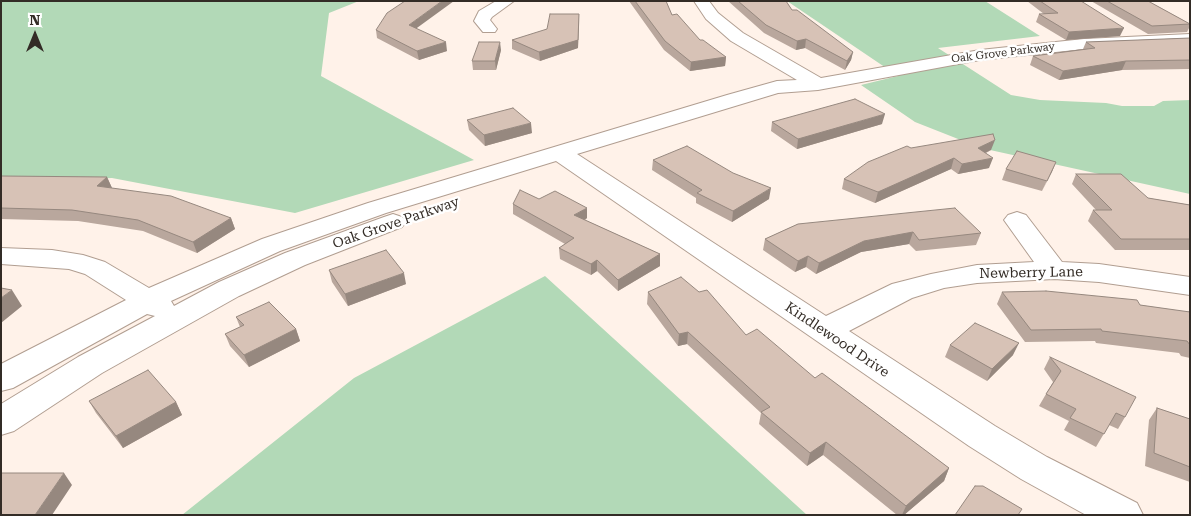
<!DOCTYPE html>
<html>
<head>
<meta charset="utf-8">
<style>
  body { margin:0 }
  #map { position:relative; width:1191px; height:516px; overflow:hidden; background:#fff2e9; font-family:"Roboto Serif",serif }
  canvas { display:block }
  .frame { position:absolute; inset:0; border:2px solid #332c26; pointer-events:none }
  .north { position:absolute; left:10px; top:10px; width:50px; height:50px; -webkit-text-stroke:4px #fff; paint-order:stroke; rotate:0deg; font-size:14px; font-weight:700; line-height:20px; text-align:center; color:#332c26 }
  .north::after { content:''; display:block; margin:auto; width:18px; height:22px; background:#332c26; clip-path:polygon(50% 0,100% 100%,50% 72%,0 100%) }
</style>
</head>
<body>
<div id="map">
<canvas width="1191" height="516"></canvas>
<div class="frame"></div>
<div class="north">N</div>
</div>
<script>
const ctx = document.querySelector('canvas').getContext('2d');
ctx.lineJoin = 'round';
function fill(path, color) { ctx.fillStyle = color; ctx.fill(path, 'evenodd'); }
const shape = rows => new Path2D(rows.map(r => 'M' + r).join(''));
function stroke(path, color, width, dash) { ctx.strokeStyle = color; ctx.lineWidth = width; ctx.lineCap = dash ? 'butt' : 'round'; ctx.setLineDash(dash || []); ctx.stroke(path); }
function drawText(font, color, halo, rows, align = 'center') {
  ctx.font = font + ' "Roboto Serif",serif'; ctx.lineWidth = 5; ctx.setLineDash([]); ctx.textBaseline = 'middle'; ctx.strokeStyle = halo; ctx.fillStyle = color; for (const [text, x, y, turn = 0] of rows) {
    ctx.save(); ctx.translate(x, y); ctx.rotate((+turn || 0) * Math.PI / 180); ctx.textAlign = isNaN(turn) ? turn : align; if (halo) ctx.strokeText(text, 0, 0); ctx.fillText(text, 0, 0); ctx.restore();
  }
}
fill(shape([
  [1,1,359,1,329,13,321,76,474,160,295,213,112,178,1,181],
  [787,1,985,1,1040,36,938,48,1011,95,1040,100,1106,103,1122,106,1154,106,1163,101,1190,100,1190,194,981,148,915,122,861,85,898,76],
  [545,276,807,515,182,515,354,378]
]), '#b2d9b7');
const minor = shape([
  [496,1,514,1,492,17,490,20,497,29,495,32,483,32,474,21,479,11,496,1],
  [694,1,709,1,718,13,743,33,821,78,980,50,1084,39,1190,34,1190,44,1084,49,980,60,818,90,778,93,577,154,826,316,892,284,931,274,977,265,1034,262,1004,220,1008,215,1017,212,1026,215,1062,262,1099,264,1190,277,1190,295,1099,282,1054,279,977,283,944,288,912,298,849,331,995,426,1047,457,1137,503,1143,515,1086,515,1021,479,969,446,556,161,386,213,280,251,171,301,174,306,219,282,285,253,384,217,393,214,402,217,406,222,402,227,305,265,239,296,102,373,14,431,1,435,1,404,78,357,155,316,147,314,13,388,1,391,1,364,126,300,85,274,69,269,1,264,1,248,52,250,83,255,105,262,149,288,262,239,368,203,727,95,777,81,797,80,731,41,706,19,694,1]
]);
stroke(minor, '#b19e91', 2);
fill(minor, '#fff');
fill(shape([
  [629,1,666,1,672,15,700,40,726,57,725,66,690,71,664,50],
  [728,1,786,1,792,10,853,52,851,60,845,70,805,48,796,50,764,33],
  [1027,1,1081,1,1120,36,1066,40,1036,22,1039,14,1044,14],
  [1091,1,1148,1,1190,24,1190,26,1187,32,1148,34],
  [579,22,578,48,540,61,512,49,512,40],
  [416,28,447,51,419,60,377,38,376,30],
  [1190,38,1190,69,1122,70,1059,80,1030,65,1033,56,1083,49,1086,42],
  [501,50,496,70,473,70,472,61],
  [467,120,532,133,485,146,469,130],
  [772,122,882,124,797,149,771,131],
  [991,150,986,153,989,168,958,174,951,169,875,203,842,189,844,179],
  [653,160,769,199,732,222,696,203,696,198,652,170],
  [1056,162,1042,191,1002,180,1006,169],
  [1076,174,1148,198,1190,205,1190,250,1115,250,1088,221,1093,210,1096,210,1072,184],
  [1,176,107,177,112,188,231,218,235,229,197,253,143,231,78,221,1,219],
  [539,199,587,218,585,220,660,254,660,266,618,291,597,271,591,275,560,259,559,248,565,244,513,214,513,204],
  [798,224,981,233,976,245,916,251,909,244,861,252,816,274,806,267,795,272,763,250,765,239],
  [329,270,406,284,348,306,332,282],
  [648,292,746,335,815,378,949,468,944,481,904,515,897,515,823,455,807,466,759,424,761,413,687,344,678,346,647,304],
  [1002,292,1140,305,1188,312,1190,310,1190,358,1181,356,1179,353,1096,343,1095,341,1025,342,997,304],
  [236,317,296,329,300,341,249,367,230,346,225,334,240,327],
  [950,345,1013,355,987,381,945,357],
  [1050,357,1125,417,1118,429,1109,425,1096,447,1064,430,1069,421,1039,406,1053,382,1044,369],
  [89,401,176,402,182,415,123,448,96,413],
  [1157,408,1190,419,1190,482,1145,466,1149,420]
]), '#b9a79d');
fill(shape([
  [442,1,454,1,410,33,409,25],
  [579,14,578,48,540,61,539,52],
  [1124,28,1120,36,1066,40,1069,32],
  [806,39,805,48,796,50,797,41],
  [446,42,447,51,419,60,417,51],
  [500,42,501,50,496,70,495,61],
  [853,52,851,60,845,70,847,61],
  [726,57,725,66,690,71,691,62],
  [1126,61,1122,70,1059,80,1063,71],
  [885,114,882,124,797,149,798,139],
  [531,123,532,133,485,146,484,135],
  [995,140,991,150,974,158,978,148],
  [954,158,951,169,875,203,878,192],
  [993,158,989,168,958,174,962,164],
  [1056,162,1052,172,1042,191,1047,181],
  [107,177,112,188,97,186],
  [771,188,769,199,732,222,733,211],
  [587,208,587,218,574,226,574,215],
  [231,218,235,229,197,253,193,242],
  [913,232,909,244,861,252,816,274,819,263,864,241],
  [660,254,660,266,618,291,618,280],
  [808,256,806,267,795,272,798,261],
  [597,260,597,271,591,275,591,264],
  [404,273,406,284,348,306,345,294],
  [12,290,22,306,1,323,1,298],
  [296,329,300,341,249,367,244,355],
  [688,332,687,344,678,346,679,334],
  [1019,343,1013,355,987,381,992,369],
  [176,402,182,415,123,448,116,436],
  [826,442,823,455,807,466,810,453],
  [949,468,944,481,904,515,902,515,906,506],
  [64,473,72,485,52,515,35,515]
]), '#96887f');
const building = shape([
  [405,1,442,1,409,25,446,42,417,51,376,30,387,13,405,1],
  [635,1,666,1,672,15,677,14,700,40,703,40,726,57,691,62,665,41,635,1],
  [738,1,786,1,792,10,797,10,853,52,847,61,806,39,797,41,766,25,738,1],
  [1040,1,1081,1,1124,28,1069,32,1039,14,1058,13,1040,1],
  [1107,1,1148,1,1190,24,1152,26,1107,1],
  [550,14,579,14,578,40,539,52,512,40,547,29,550,14],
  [1190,38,1190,60,1126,61,1063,71,1033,56,1095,48,1086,42,1190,38],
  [479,42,500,42,495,61,472,61,479,42],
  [855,99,885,114,798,139,772,122,855,99],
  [513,108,531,123,484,135,467,120,513,108],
  [993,134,995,140,978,148,993,158,962,164,954,158,878,192,844,179,868,162,907,146,911,148,993,134],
  [687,146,733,173,771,188,733,211,697,193,702,190,653,160,687,146],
  [1017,151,1056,162,1047,181,1006,169,1017,151],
  [1076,174,1121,174,1148,198,1190,205,1190,239,1121,239,1093,210,1112,210,1076,174],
  [1,176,107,177,97,186,171,196,231,218,193,242,138,220,72,210,1,208,1,176],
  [520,190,539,199,555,191,587,208,574,215,660,254,618,280,597,260,591,264,559,248,574,238,513,204,520,190],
  [955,208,981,233,919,240,913,232,864,241,819,263,808,256,798,261,765,239,798,224,955,208],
  [386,250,404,273,345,294,329,270,386,250],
  [681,277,699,292,707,290,746,335,757,329,815,378,822,373,949,468,906,506,826,442,810,453,761,412,770,407,688,332,679,334,648,292,681,277],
  [1,288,12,290,1,298,1,288],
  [1046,291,1137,300,1140,305,1190,312,1190,345,1187,341,1102,331,1101,329,1031,330,1002,292,1046,291],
  [269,302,296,329,244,355,225,334,244,325,236,317,269,302],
  [975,323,1019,343,992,369,950,345,975,323],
  [1050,357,1136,397,1125,417,1116,413,1104,434,1070,418,1076,409,1046,394,1061,371,1050,357],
  [148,370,176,402,116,436,89,401,148,370],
  [1157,408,1190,419,1190,467,1154,453,1157,408],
  [1,473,64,473,35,515,1,515,1,473],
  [975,486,983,486,1022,509,1018,515,955,515,975,486]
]);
fill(building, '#d7c2b6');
stroke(building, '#96887f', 1);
drawText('11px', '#332c26', '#fff', [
  ["Oak Grove Parkway",1003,53,-7]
]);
drawText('14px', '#332c26', '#fff', [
  ["Oak Grove Parkway",396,223,-19],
  ["Newberry Lane",1031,273,-1],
  ["Kindlewood Drive",837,340,34]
]);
</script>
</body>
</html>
